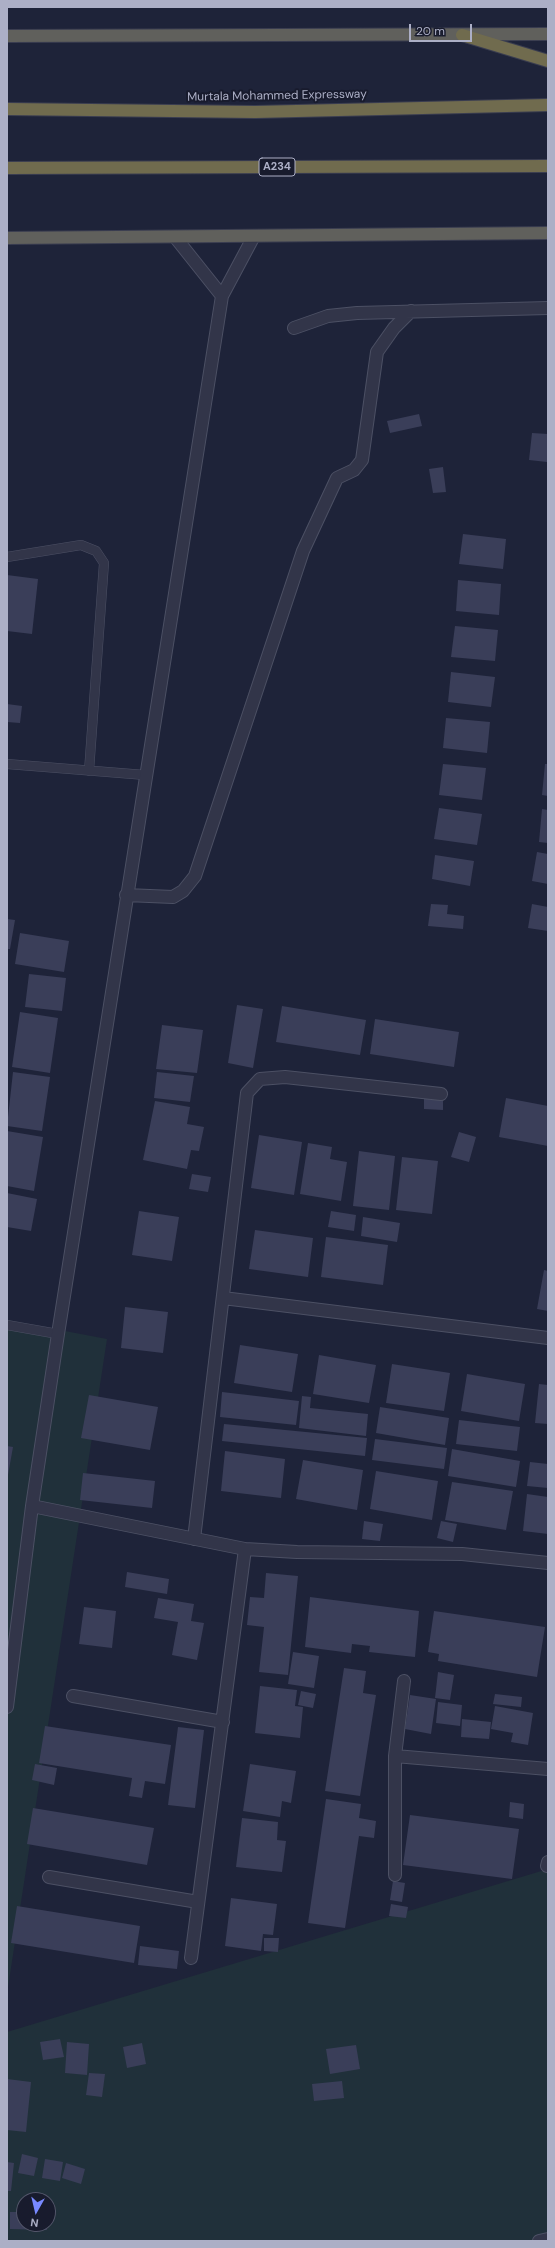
<!DOCTYPE html>
<html>
<head>
<meta charset="utf-8">
<style>
  body { margin:0 }
  #map { position:relative; width:555px; height:2248px; overflow:hidden; background:#1e2339; font-family:"DM Sans",sans-serif }
  canvas { display:block }
  .frame { position:absolute; inset:0; border:8px solid #acafc6; pointer-events:none }
  .north { position:absolute; left:16px; top:2192px; width:40px; height:40px; box-sizing:border-box; background:#181b2d; border:1px solid #53566a; border-radius:50%; rotate:188deg; font-size:11px; font-weight:700; line-height:16px; text-align:center; color:#acafc6 }
  .north::after { content:''; display:block; margin:auto; width:14px; height:18px; background:#7889ff; clip-path:polygon(50% 0,100% 100%,50% 72%,0 100%) }
  .scale { position:absolute; left:409px; top:24px; width:63px; height:18px; box-sizing:border-box; border:2px solid #acafc6; border-top:0; padding-left:5px; font-size:12px; line-height:14px; white-space:nowrap; color:#acafc6; -webkit-text-stroke:3px #181b2d; paint-order:stroke }
</style>
</head>
<body>
<div id="map">
<canvas width="555" height="2248"></canvas>
<div class="frame"></div>
<div class="north">N</div>
<div class="scale">20 m</div>
</div>
<script>
const ctx = document.querySelector('canvas').getContext('2d');
ctx.lineJoin = 'round';
function fill(path, color) { ctx.fillStyle = color; ctx.fill(path, 'evenodd'); }
const shape = rows => new Path2D(rows.map(r => 'M' + r).join(''));
function stroke(path, color, width, dash) { ctx.strokeStyle = color; ctx.lineWidth = width; ctx.lineCap = dash ? 'butt' : 'round'; ctx.setLineDash(dash || []); ctx.stroke(path); }
function drawText(font, color, halo, rows, align = 'center') {
  ctx.font = font + ' "DM Sans",sans-serif'; ctx.lineWidth = 4; ctx.setLineDash([]); ctx.textBaseline = 'middle'; ctx.strokeStyle = halo; ctx.fillStyle = color; for (const [text, x, y, turn = 0] of rows) {
    ctx.save(); ctx.translate(x, y); ctx.rotate((+turn || 0) * Math.PI / 180); ctx.textAlign = isNaN(turn) ? turn : align; if (halo) ctx.strokeText(text, 0, 0); ctx.fillText(text, 0, 0); ctx.restore();
  }
}
fill(shape([
  [7,1320,107,1339,7,1994],
  [548,1869,548,2241,7,2241,7,2032],
  [24,2200,48,2200,48,2224,24,2224]
]), '#20303a');
fill(shape([
  [419,414,422,426,390,433,387,421],
  [532,433,548,434,547,462,529,460],
  [443,467,446,492,433,493,429,469],
  [463,534,506,539,503,569,459,564],
  [7,575,38,579,32,634,7,631],
  [458,580,501,584,499,615,456,611],
  [455,626,498,630,495,661,451,657],
  [451,672,495,677,491,707,448,702],
  [7,704,22,706,20,723,7,722],
  [446,718,490,722,487,753,443,748],
  [443,764,486,768,482,800,439,795],
  [545,764,548,764,548,796,542,795],
  [439,808,482,814,477,845,434,839],
  [542,809,548,810,548,843,539,842],
  [537,852,548,854,548,884,532,881],
  [435,855,474,861,470,886,432,879],
  [431,904,448,905,447,914,464,916,463,929,428,926],
  [532,904,548,907,548,931,528,928],
  [7,919,15,920,10,949,7,949],
  [20,933,69,941,64,972,15,964],
  [29,974,66,978,62,1011,25,1007],
  [237,1005,263,1009,253,1068,228,1063],
  [282,1006,366,1020,360,1055,276,1042],
  [20,1012,58,1018,50,1073,12,1067],
  [375,1019,459,1032,454,1067,370,1054],
  [162,1025,203,1030,197,1073,156,1069],
  [13,1072,50,1077,42,1131,7,1126],
  [157,1072,194,1076,190,1102,154,1098],
  [424,1094,443,1095,443,1110,424,1109],
  [506,1098,548,1106,548,1146,499,1137],
  [155,1101,190,1107,187,1124,204,1127,199,1151,191,1150,187,1169,143,1160],
  [7,1131,43,1137,34,1191,7,1186],
  [459,1132,476,1137,469,1162,451,1157],
  [259,1135,302,1142,294,1195,251,1188],
  [308,1143,332,1147,330,1159,347,1162,341,1201,300,1194],
  [359,1151,395,1156,389,1210,353,1206],
  [402,1157,438,1161,432,1214,396,1210],
  [192,1174,211,1177,208,1192,189,1189],
  [7,1193,37,1199,31,1231,7,1227],
  [139,1211,179,1217,172,1261,132,1255],
  [331,1211,356,1215,354,1231,328,1227],
  [363,1217,400,1223,397,1242,361,1236],
  [255,1230,313,1238,308,1277,249,1269],
  [326,1237,388,1245,383,1285,321,1277],
  [544,1270,548,1271,548,1311,537,1309],
  [125,1307,168,1312,163,1353,121,1348],
  [240,1345,298,1354,292,1392,234,1383],
  [319,1355,376,1365,369,1403,313,1394],
  [392,1364,450,1373,444,1411,386,1403],
  [467,1374,525,1384,519,1421,461,1411],
  [539,1384,548,1385,548,1424,535,1423],
  [222,1392,299,1401,296,1425,220,1417],
  [89,1395,158,1407,150,1450,81,1438],
  [302,1396,311,1397,310,1408,368,1414,366,1436,299,1428],
  [380,1407,449,1418,445,1445,376,1433],
  [459,1420,520,1427,517,1451,456,1444],
  [224,1424,367,1438,365,1456,222,1441],
  [375,1439,447,1448,444,1469,372,1460],
  [7,1446,13,1447,8,1475,7,1475],
  [452,1449,520,1461,516,1487,448,1476],
  [225,1451,285,1459,281,1498,221,1491],
  [303,1460,363,1470,357,1510,296,1499],
  [530,1462,548,1464,548,1488,527,1486],
  [376,1471,438,1481,432,1520,370,1509],
  [83,1473,155,1481,152,1508,80,1500],
  [452,1482,513,1491,506,1530,445,1520],
  [527,1494,548,1497,548,1534,523,1531],
  [364,1521,383,1524,380,1541,362,1539],
  [441,1521,457,1524,453,1542,437,1538],
  [127,1572,169,1579,167,1594,125,1587],
  [266,1573,298,1576,288,1675,259,1672,264,1627,247,1625,250,1597,264,1598],
  [310,1597,419,1611,415,1657,369,1652,370,1646,352,1644,351,1653,305,1647],
  [158,1598,194,1604,191,1621,204,1623,197,1660,172,1655,178,1622,154,1618],
  [84,1607,116,1611,112,1648,79,1644],
  [434,1611,545,1627,537,1677,438,1661,439,1654,428,1652],
  [293,1652,319,1656,314,1688,288,1684],
  [344,1668,366,1671,363,1693,376,1695,360,1796,325,1791],
  [438,1672,454,1675,450,1700,435,1698],
  [260,1686,297,1690,295,1706,303,1707,300,1738,255,1733],
  [301,1691,316,1694,313,1708,298,1705],
  [495,1694,522,1697,521,1707,493,1704],
  [410,1695,436,1699,431,1734,405,1729],
  [438,1702,462,1705,460,1726,436,1723],
  [495,1706,533,1713,528,1745,511,1742,513,1733,491,1729],
  [462,1719,491,1722,489,1739,461,1737],
  [45,1726,171,1745,165,1784,145,1781,142,1798,129,1796,132,1778,39,1763],
  [178,1727,204,1730,195,1808,168,1805],
  [35,1764,57,1768,54,1785,32,1780],
  [250,1764,296,1771,291,1803,282,1801,280,1817,243,1811],
  [326,1799,361,1804,359,1818,376,1821,374,1838,359,1836,345,1928,308,1923],
  [510,1802,524,1804,523,1819,509,1817],
  [33,1808,154,1828,147,1865,27,1844],
  [410,1815,519,1829,512,1879,403,1865],
  [242,1818,278,1822,277,1840,286,1841,282,1872,236,1867],
  [393,1881,405,1883,402,1902,390,1900],
  [231,1898,277,1904,273,1935,263,1934,261,1951,225,1946],
  [391,1904,408,1907,406,1918,389,1916],
  [17,1906,140,1926,134,1963,11,1943],
  [264,1938,279,1938,278,1952,264,1951],
  [140,1946,179,1951,177,1969,138,1965],
  [60,2039,64,2057,43,2060,40,2042],
  [67,2042,89,2044,87,2075,65,2073],
  [142,2043,146,2064,127,2068,123,2047],
  [356,2045,360,2069,330,2074,326,2049],
  [89,2073,105,2074,102,2097,86,2095],
  [7,2079,31,2082,26,2132,7,2130],
  [342,2081,344,2098,314,2101,312,2084],
  [22,2154,38,2158,34,2176,18,2173],
  [45,2159,63,2162,60,2181,42,2178],
  [7,2162,14,2163,11,2191,7,2191],
  [66,2163,85,2169,81,2184,62,2178],
  [10,2212,24,2212,24,2224,47,2224,47,2230,10,2229]
]), '#3a3e59');
const service = shape([
  [7,557,81,545,96,551,104,563,89,771],
  [7,764,145,775],
  [7,1325,58,1334]
]);
const minor = shape([
  [175,237,222,296],
  [294,328,328,316,357,313,548,308],
  [126,895,173,897,183,891,195,876,303,551,337,478,354,470,362,460,377,352,394,328,411,311],
  [223,1298,548,1338],
  [32,1506,245,1549,297,1552,462,1554,548,1563],
  [194,1539,247,1093,260,1079,285,1077,441,1094],
  [73,1696,223,1722],
  [7,1707,32,1506,58,1334,222,296,254,236],
  [395,1756,548,1769],
  [547,1866,548,1862],
  [395,1875,395,1756,404,1681],
  [49,1877,198,1902],
  [191,1958,245,1549],
  [539,2241,548,2239]
]);
const trunk = shape([
  [7,36,548,34],
  [7,238,548,233]
]);
const motorway = shape([
  [462,35,548,61],
  [7,109,255,112,548,105],
  [7,168,548,166]
]);
stroke(service, '#4c5064', 10);
stroke(minor, '#4c5064', 14);
stroke(trunk, '#3a3d50', 14);
stroke(motorway, '#3a3d50', 14);
stroke(service, '#323549', 9);
stroke(minor, '#323549', 12);
stroke(trunk, '#60605c', 12);
stroke(motorway, '#706b4e', 12);
for (const [x, y, w] of [
  [277,167,36]
]) { const box = new Path2D(); box.roundRect(x - w / 2, y - 9, w, 18, 3); ctx.fillStyle = '#181b2d'; ctx.fill(box); stroke(box, '#acafc6', 1); }
drawText('bold 11px', '#acafc6', null, [
  ["A234",277,167]
]);
drawText('12px', '#acafc6', '#181b2d', [
  ["Murtala Mohammed Expressway",277,96,-1]
]);
</script>
</body>
</html>
